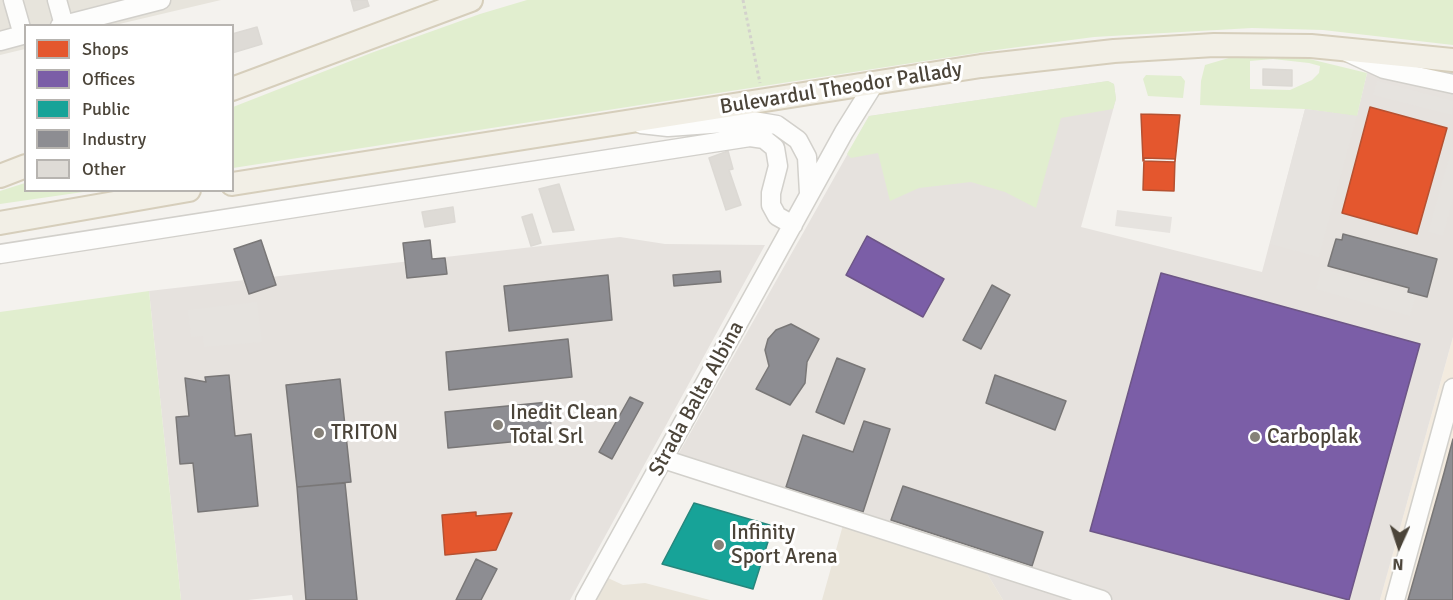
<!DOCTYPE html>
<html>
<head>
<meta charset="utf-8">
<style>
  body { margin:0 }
  #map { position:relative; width:1453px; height:600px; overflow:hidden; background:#f4f2ee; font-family:Signika,sans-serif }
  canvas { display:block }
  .legend { position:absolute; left:24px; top:24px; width:210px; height:168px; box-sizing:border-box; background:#fff; border:2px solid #b7b4b0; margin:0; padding:8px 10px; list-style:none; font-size:18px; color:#4b4439 }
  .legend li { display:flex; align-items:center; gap:12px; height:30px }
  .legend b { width:30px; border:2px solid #b7b4b0 }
  .north { position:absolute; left:1369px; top:516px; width:60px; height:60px; -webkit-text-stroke:4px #fff; paint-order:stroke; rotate:183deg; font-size:16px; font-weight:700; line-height:24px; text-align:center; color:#4b4439 }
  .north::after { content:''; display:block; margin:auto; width:21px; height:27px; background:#4b4439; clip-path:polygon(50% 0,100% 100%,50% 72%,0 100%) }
</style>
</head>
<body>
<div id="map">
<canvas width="1453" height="600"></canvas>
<ul class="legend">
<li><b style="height:16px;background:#e4572e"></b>Shops</li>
<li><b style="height:16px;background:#7b5ea7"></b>Offices</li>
<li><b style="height:16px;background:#17a398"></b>Public</li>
<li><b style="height:16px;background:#8d8d92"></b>Industry</li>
<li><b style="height:16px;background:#dedbd6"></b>Other</li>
</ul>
<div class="north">N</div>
</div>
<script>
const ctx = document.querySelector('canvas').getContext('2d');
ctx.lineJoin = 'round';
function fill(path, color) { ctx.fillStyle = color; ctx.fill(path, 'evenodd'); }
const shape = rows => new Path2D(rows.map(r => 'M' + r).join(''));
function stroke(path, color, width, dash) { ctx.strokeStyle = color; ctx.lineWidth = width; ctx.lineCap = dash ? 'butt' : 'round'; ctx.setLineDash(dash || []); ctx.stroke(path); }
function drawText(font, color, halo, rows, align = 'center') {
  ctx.font = font + ' Signika,sans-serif'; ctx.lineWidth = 6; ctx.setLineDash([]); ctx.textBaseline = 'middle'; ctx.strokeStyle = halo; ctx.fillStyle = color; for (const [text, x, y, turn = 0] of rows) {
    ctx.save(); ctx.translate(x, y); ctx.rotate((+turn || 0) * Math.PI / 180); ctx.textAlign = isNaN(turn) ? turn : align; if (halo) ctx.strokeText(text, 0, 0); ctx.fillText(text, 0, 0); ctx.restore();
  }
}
fill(shape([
  [0,0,221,0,115,25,26,26,25,49,0,55]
]), '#e7e4dc');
fill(shape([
  [1453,337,1453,600,1380,600]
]), '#f3ebdf');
fill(shape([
  [1367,73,1453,91,1453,337,1380,600,1003,600,986,572,670,469,869,116,1108,81,1114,84,1116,99,1081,227,1262,272,1305,109,1357,115],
  [620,237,665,244,765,245,570,600,293,600,292,595,248,600,181,600,149,291]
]), '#e6e2de');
fill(shape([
  [843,525,986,572,1003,600,822,600],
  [608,578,623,585,645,583,710,600,596,600]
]), '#eae5da');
fill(shape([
  [527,0,1453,0,1453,45,1323,30,1252,28,1094,37,996,50,233,168,233,107,371,53,480,14],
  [1239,55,1297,56,1367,73,1357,116,1305,109,1200,105,1201,81,1205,65],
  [1273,59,1309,63,1320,66,1319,73,1312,80,1290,90,1250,89,1250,61],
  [1146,75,1181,76,1185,81,1183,98,1148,96,1143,79],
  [1108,81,1114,84,1116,99,1113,109,1061,118,1036,208,1005,192,971,182,919,188,890,201,878,153,851,158,847,154,869,116],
  [25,183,26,190,90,191,0,204,0,191],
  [149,291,181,600,0,600,0,312]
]), '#e1eecf');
fill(shape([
  [1377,81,1453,101,1452,115,1373,95],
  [1305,109,1357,116,1319,257,1270,244],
  [1453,143,1453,199,1443,236,1428,232],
  [1117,210,1172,217,1170,233,1115,226],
  [1321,268,1416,295,1410,316,1316,289],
  [257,302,262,342,204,347,203,336,191,337,188,310]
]), '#e6e3df');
const shops = shape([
  [1370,107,1447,128,1417,234,1342,213,1370,107],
  [1141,114,1180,115,1175,162,1143,161,1141,114],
  [1144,158,1175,159,1174,191,1143,190,1144,158],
  [476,512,476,516,512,513,496,550,445,555,442,515,476,512]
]);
fill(shops, '#e4572e');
stroke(shops, '#b65131', 1.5);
const offices = shape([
  [867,236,944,279,923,317,846,275,867,236],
  [1161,273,1420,344,1349,600,1090,531,1161,273]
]);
fill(offices, '#7b5ea7');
stroke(offices, '#6d5686', 1.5);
const public = shape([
  [694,503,773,526,753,589,662,564,694,503]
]);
fill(public, '#17a398');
stroke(public, '#27867c', 1.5);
const industry = shape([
  [1343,234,1437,259,1427,297,1408,292,1409,288,1328,266,1336,239,1342,240,1343,234],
  [261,240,276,285,249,294,234,249,261,240],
  [430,240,432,259,445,258,447,274,407,278,403,243,430,240],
  [720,271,721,282,674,286,673,275,720,271],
  [608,275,612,320,509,331,504,286,608,275],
  [992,285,1010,295,981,349,963,340,992,285],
  [791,324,819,339,807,362,805,383,790,405,756,389,769,366,765,350,768,339,776,330,791,324],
  [568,339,572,377,449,390,446,352,568,339],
  [837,358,865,369,844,424,816,412,837,358],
  [229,375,235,436,251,434,258,506,198,512,193,463,180,464,176,417,189,416,185,378,206,382,205,377,229,375],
  [995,375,1066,401,1055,430,986,403,995,375],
  [340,379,351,482,297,487,286,385,340,379],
  [630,397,643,403,612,459,599,452,630,397],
  [549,402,552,438,448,448,445,412,549,402],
  [864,421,890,429,863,512,786,487,803,435,853,452,864,421],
  [1453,439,1453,600,1408,600,1444,473,1453,439],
  [345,483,357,600,306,600,297,487,345,483],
  [903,486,1043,532,1032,566,891,520,903,486],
  [476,559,497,569,481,600,456,600,476,559]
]);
fill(industry, '#8d8d92');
stroke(industry, '#797777', 1.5);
const building = shape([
  [351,0,367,0,369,6,354,11,351,0],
  [257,27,262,44,232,53,232,34,257,27],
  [1263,69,1292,70,1292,86,1263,85,1263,69],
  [728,151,733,169,729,170,741,205,726,210,709,158,728,151],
  [559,184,574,230,553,232,539,189,559,184],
  [453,207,455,222,425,227,422,212,453,207],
  [532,214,541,243,531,246,522,217,532,214]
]);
fill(building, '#dedbd6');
stroke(building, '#dcd9d4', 1.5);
const minor = shape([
  [13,0,23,35],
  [57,0,64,25],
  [60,26,161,0],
  [0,41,26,34],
  [1347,52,1384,69,1453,84],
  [641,124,668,127,753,121,777,125,798,140,807,157,809,193],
  [0,254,750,137,764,139,775,148,778,166,771,193,771,205,777,216,793,225],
  [663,459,1102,600],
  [585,600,844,132,874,84],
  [1395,600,1453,388]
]);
const major = shape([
  [232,89,471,0],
  [0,176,26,166],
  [232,184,981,66,1114,51,1214,45,1311,46,1453,60],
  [0,223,189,190]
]);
stroke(minor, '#d2d0cb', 21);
stroke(major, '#d6cebb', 26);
stroke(shape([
  [743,0,760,83]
]), '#d3d2cc', 3, [3, 3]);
stroke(minor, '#fdfdfc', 18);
stroke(major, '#f2efe6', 22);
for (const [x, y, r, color] of [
  [498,425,6,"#868178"],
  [319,433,6,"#868178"],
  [1255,437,6,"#868178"],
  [719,545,6,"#868178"]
]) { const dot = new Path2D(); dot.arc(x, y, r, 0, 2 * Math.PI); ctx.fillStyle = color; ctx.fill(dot); stroke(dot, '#fff', 2); }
drawText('21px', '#4b4439', '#fff', [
  ["Bulevardul Theodor Pallady",841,89,-9],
  ["Strada Balta Albina",697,399,-61]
]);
drawText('21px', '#4b4439', '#fff', [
  ["Inedit Clean",510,413],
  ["Total Srl",510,437],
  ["TRITON",331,433],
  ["Carboplak",1267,437],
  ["Infinity",731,533],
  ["Sport Arena",731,557]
], 'left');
</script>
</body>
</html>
